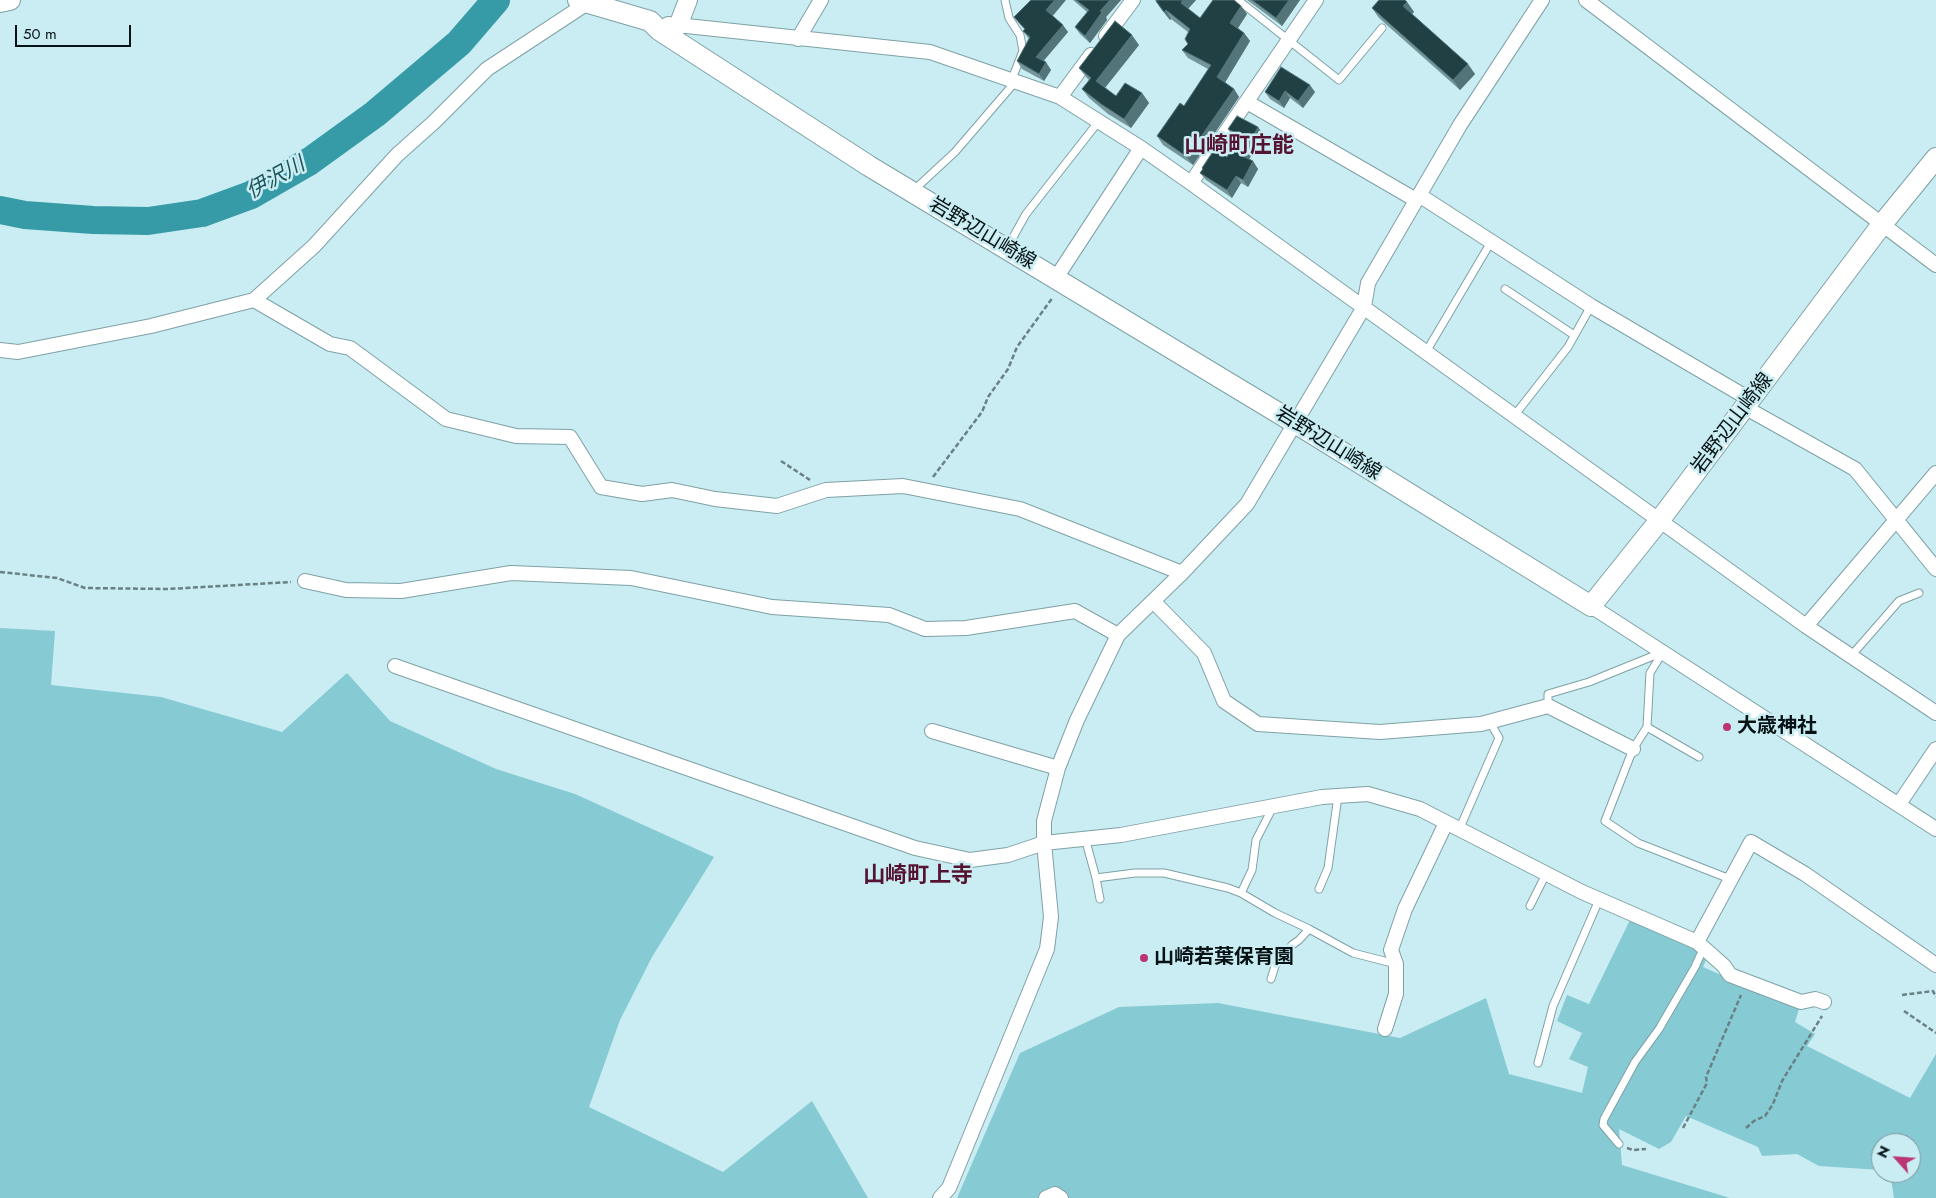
<!DOCTYPE html>
<html>
<head>
<meta charset="utf-8">
<style>
  body { margin:0 }
  #map { position:relative; width:1936px; height:1198px; overflow:hidden; background:#c9edf2; font-family:Jost,sans-serif }
  canvas { display:block }
  .north { position:absolute; left:1871px; top:1133px; width:50px; height:50px; box-sizing:border-box; background:#c9edf2; border:1px solid #7b9599; border-radius:50%; rotate:296deg; font-size:14px; font-weight:700; line-height:20px; text-align:center; color:#061214 }
  .north::after { content:''; display:block; margin:auto; width:18px; height:22px; background:#bb3473; clip-path:polygon(50% 0,100% 100%,50% 72%,0 100%) }
  .scale { position:absolute; left:15px; top:25px; width:116px; height:22px; box-sizing:border-box; border:2px solid #061214; border-top:0; padding-left:6px; font-size:15px; line-height:18px; white-space:nowrap; color:#061214; -webkit-text-stroke:4px #c9edf2; paint-order:stroke }
</style>
</head>
<body>
<div id="map">
<canvas width="1936" height="1198"></canvas>
<div class="north">N</div>
<div class="scale">50 m</div>
</div>
<script>
const ctx = document.querySelector('canvas').getContext('2d');
ctx.lineJoin = 'round';
function fill(path, color) { ctx.fillStyle = color; ctx.fill(path, 'evenodd'); }
const shape = rows => new Path2D(rows.map(r => 'M' + r).join(''));
function stroke(path, color, width, dash) { ctx.strokeStyle = color; ctx.lineWidth = width; ctx.lineCap = dash ? 'butt' : 'round'; ctx.setLineDash(dash || []); ctx.stroke(path); }
function drawText(font, color, halo, rows, align = 'center') {
  ctx.font = font + ' Jost,"Noto Sans JP",sans-serif'; ctx.lineWidth = 5; ctx.setLineDash([]); ctx.textBaseline = 'middle'; ctx.strokeStyle = halo; ctx.fillStyle = color; for (const [text, x, y, turn = 0] of rows) {
    ctx.save(); ctx.translate(x, y); ctx.rotate((+turn || 0) * Math.PI / 180); ctx.textAlign = isNaN(turn) ? turn : align; if (halo) ctx.strokeText(text, 0, 0); ctx.fillText(text, 0, 0); ctx.restore();
  }
}
fill(shape([
  [0,628,55,631,51,685,161,697,282,732,347,673,390,721,496,769,575,794,714,857,652,957,620,1020,589,1107,723,1172,812,1101,868,1198,0,1198],
  [1630,920,1708,955,1703,967,1799,1009,1795,1022,1815,1034,1807,1046,1910,1098,1936,1054,1936,1198,1894,1198,1891,1179,1886,1173,1911,1173,1911,1143,1881,1143,1881,1170,1819,1166,1797,1154,1762,1156,1758,1147,1686,1116,1671,1142,1659,1149,1619,1129,1622,1165,1730,1198,957,1198,1020,1053,1119,1007,1218,1003,1400,1038,1486,998,1509,1074,1582,1093,1588,1067,1569,1059,1582,1033,1557,1021,1567,995,1589,1004]
]), '#86cad3');
stroke(shape([
  [0,210,25,215,93,220,148,221,202,213,251,195,310,161,375,114,459,43,496,0]
]), '#379ba7', 28);
const service = shape([
  [1005,0,1009,18,1020,35,1023,51,1012,79],
  [1238,0,1339,80,1382,28],
  [914,190,955,152,1016,81],
  [1007,248,1026,214,1099,121],
  [1505,289,1574,335],
  [1426,352,1491,242],
  [1514,416,1568,347,1591,306],
  [1851,656,1899,601,1919,593],
  [1548,706,1548,694,1589,682,1663,652,1650,673,1647,727,1633,749,1605,821,1638,843,1730,879],
  [1647,727,1699,757],
  [1459,830,1499,738,1490,722],
  [1085,838,1096,878,1100,899],
  [1096,878,1135,873,1164,873,1228,888,1241,893,1275,913,1309,929,1353,953,1396,964],
  [1319,889,1328,868,1338,796],
  [1241,893,1252,870,1256,840,1273,807],
  [1530,906,1546,874],
  [1271,979,1275,966,1292,945,1299,940,1309,929],
  [1538,1063,1553,1006,1599,900],
  [1619,1144,1603,1125,1604,1119,1635,1062,1659,1029,1695,967,1704,947]
]);
const minor = shape([
  [1586,0,1936,265],
  [668,24,930,52,1060,97,1141,148,1191,183,1806,626,1936,713],
  [1106,36,1133,0],
  [798,39,821,0],
  [1060,97,1091,55],
  [1247,102,1416,200],
  [1191,183,1316,0],
  [1419,195,1591,306,1751,400],
  [1056,278,1141,148],
  [254,300,330,344,350,348,446,419,516,436,570,437,601,487,642,494,672,490,715,499,777,506,826,490,903,486,1020,509,1182,573],
  [0,350,18,352,151,326,254,300,314,246,397,155,434,122,487,69,592,0],
  [1746,408,1855,469,1936,569],
  [305,581,346,590,401,591,511,573,631,578,772,607,889,615,925,629,966,628,1075,611,1118,635],
  [1154,602,1204,653,1224,701,1258,724,1380,732,1481,724,1548,706,1633,749],
  [1591,606,1936,829],
  [1806,626,1936,473],
  [395,666,915,848,970,860,1008,855,1044,843,1121,835,1322,797,1368,794,1420,809,1582,892,1697,942,1751,842,1805,874,1936,965],
  [932,731,1058,768],
  [1899,804,1936,749],
  [1697,942,1724,966,1730,975,1801,1002,1815,999,1824,1002],
  [1385,1029,1396,994,1396,964,1391,950,1405,909,1446,823],
  [940,1198,949,1188,1047,949,1051,917,1044,843,1044,821,1058,768,1077,720,1118,635,1182,573,1247,504,1364,307,1368,283,1460,125,1542,0],
  [1046,1198,1055,1194,1061,1198]
]);
const tertiary = shape([
  [678,26,688,0]
]);
const secondary = shape([
  [578,0,650,21,659,30,869,166,1295,423,1591,606,1659,521,1883,223,1936,158],
  [0,2,10,0]
]);
stroke(service, '#7fa1a6', 9);
stroke(minor, '#7fa1a6', 16);
stroke(tertiary, '#7fa1a6', 20);
stroke(secondary, '#7fa1a6', 22);
stroke(shape([
  [781,461,810,480],
  [933,477,982,412,988,397,1008,369,1017,347,1053,297],
  [0,572,57,578,85,588,168,589,291,582],
  [1902,995,1933,991,1936,997],
  [1904,1011,1936,1033],
  [1683,1128,1707,1083,1706,1077,1741,995],
  [1746,1128,1754,1121,1765,1116,1773,1104,1782,1081,1822,1016],
  [1627,1148,1633,1150,1646,1149]
]), '#698185', 2.5, [5, 2.5]);
stroke(service, '#fff', 7);
stroke(minor, '#fff', 14);
stroke(tertiary, '#fff', 18);
stroke(secondary, '#fff', 20);
fill(shape([
  [1073,0,1121,0,1106,17,1107,20,1090,43,1080,34,1075,27,1087,12],
  [1155,0,1196,0,1188,9,1200,18,1241,6,1247,14,1238,28,1244,33,1250,41,1225,82,1234,89,1239,97,1193,165,1163,145,1157,136,1184,106,1208,69,1188,58,1182,50,1188,44,1188,32,1171,19,1170,20,1161,9],
  [1247,0,1300,0,1282,26],
  [1407,2,1414,12,1412,14,1475,74,1460,90,1379,18,1372,8],
  [1052,16,1068,32,1043,61,1051,70,1044,81,1022,69,1017,61,1029,39,1023,31,1025,30,1014,17],
  [1139,45,1105,88,1116,96,1142,93,1149,103,1131,128,1108,114,1089,98,1082,89,1089,80,1086,77,1079,68],
  [1265,92,1315,92,1303,108,1290,98,1284,108,1270,99],
  [1258,127,1263,135,1249,159,1258,169,1248,187,1241,183,1232,198,1206,180,1200,173,1203,169,1202,168,1227,157,1237,139,1233,137,1228,129]
]), '#74969b');
fill(shape([
  [1055,0,1066,0,1051,18,1046,10],
  [1110,0,1121,0,1106,17,1107,20,1090,43,1085,36,1100,11],
  [1183,0,1196,0,1186,11,1181,3],
  [1289,0,1300,0,1282,26,1276,18],
  [1407,2,1414,12,1410,16,1403,6],
  [1241,6,1247,14,1236,31,1230,23],
  [1166,10,1171,19,1170,20,1164,12],
  [1063,25,1068,32,1041,64,1036,57],
  [1244,33,1250,41,1223,86,1217,77],
  [1132,35,1139,45,1103,90,1096,81],
  [1046,62,1051,70,1044,81,1039,74],
  [1468,64,1475,74,1460,90,1453,80],
  [1310,85,1315,92,1303,108,1298,101],
  [1234,89,1239,97,1193,165,1187,157],
  [1285,91,1290,98,1284,108,1279,101],
  [1142,93,1149,103,1131,128,1124,119],
  [1258,127,1263,135,1247,163,1242,156],
  [1253,161,1258,169,1248,187,1243,180],
  [1236,176,1241,183,1232,198,1227,190]
]), '#537478');
const building = shape([
  [1031,0,1055,0,1046,10,1063,25,1036,57,1046,62,1039,74,1017,61,1030,37,1023,31,1025,29,1014,17,1031,0],
  [1076,0,1110,0,1100,11,1102,12,1085,36,1075,27,1089,10,1076,0],
  [1157,0,1183,0,1181,3,1200,18,1213,0,1234,0,1241,6,1230,23,1244,33,1217,77,1234,89,1187,157,1157,136,1180,103,1184,106,1211,65,1182,50,1188,44,1185,39,1190,29,1166,10,1164,12,1156,1,1157,0],
  [1252,0,1289,0,1276,18,1252,0],
  [1379,0,1405,0,1407,2,1403,6,1468,64,1453,80,1372,8,1379,0],
  [1115,21,1132,35,1096,81,1116,96,1125,83,1142,93,1124,119,1101,104,1082,89,1091,78,1079,68,1115,21],
  [1281,67,1310,85,1298,101,1285,91,1279,101,1265,92,1281,67],
  [1237,116,1258,127,1242,156,1253,161,1243,180,1236,176,1227,190,1200,173,1203,169,1202,168,1214,150,1227,157,1239,135,1228,129,1237,116]
]);
fill(building, '#204044');
stroke(building, '#537478', 1);
for (const [x, y, r, color] of [
  [1727,727,5,"#bb3473"],
  [1144,958,5,"#bb3473"]
]) { const dot = new Path2D(); dot.arc(x, y, r, 0, 2 * Math.PI); ctx.fillStyle = color; ctx.fill(dot); stroke(dot, '#c9edf2', 2); }
drawText('20px', '#061214', '#c9edf2', [
  ["岩野辺山崎線",982,234,31],
  ["岩野辺山崎線",1733,424,-53],
  ["岩野辺山崎線",1328,444,32]
]);
drawText('bold 20px', '#061214', '#c9edf2', [
  ["大歳神社",1737,727],
  ["山崎若葉保育園",1154,958]
], 'left');
drawText('italic 21px', '#1d555c', '#c9edf2', [
  ["伊沢川",276,179,-29]
]);
drawText('bold 22px', '#541331', '#c9edf2', [
  ["山崎町庄能",1239,147],
  ["山崎町上寺",918,877]
]);
</script>
</body>
</html>
